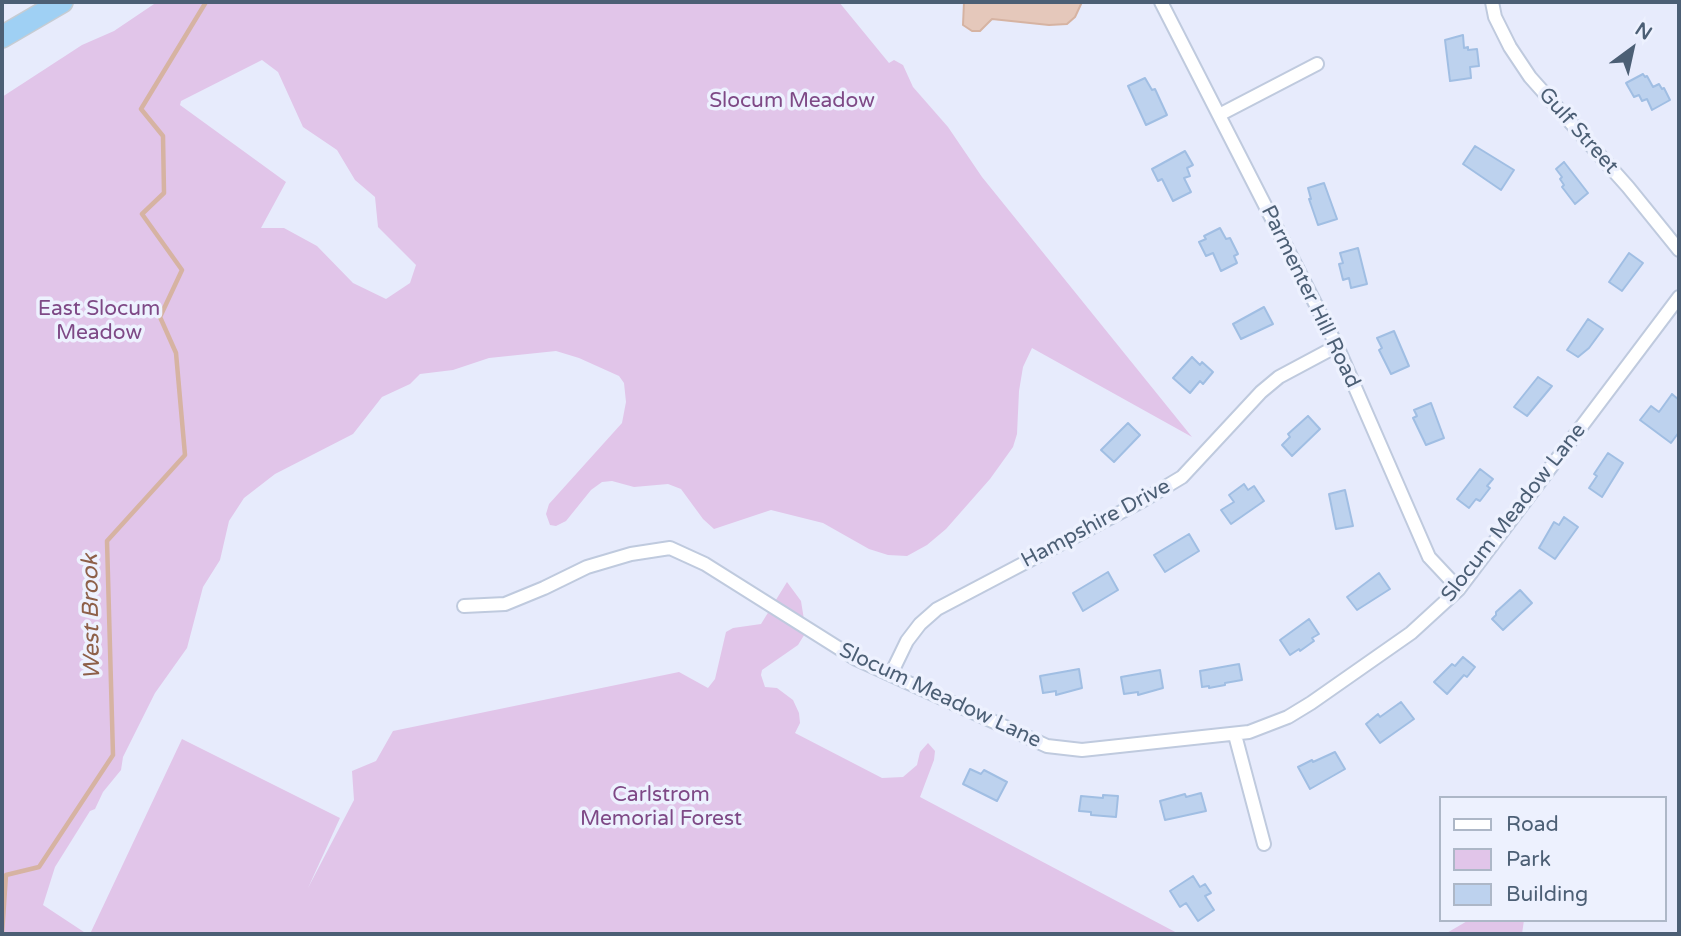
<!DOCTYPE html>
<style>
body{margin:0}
#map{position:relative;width:1681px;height:936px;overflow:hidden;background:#e7ebfc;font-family:"Varela Round",sans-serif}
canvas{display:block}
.frame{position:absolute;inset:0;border:4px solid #4c5f75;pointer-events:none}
.legend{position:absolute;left:1439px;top:796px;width:228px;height:126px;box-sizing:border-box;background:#edf1fe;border:2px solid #adb7c7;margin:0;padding:9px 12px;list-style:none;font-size:21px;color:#4c5f75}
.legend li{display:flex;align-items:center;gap:14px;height:35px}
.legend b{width:35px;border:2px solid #adb7c7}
.north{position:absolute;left:1597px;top:14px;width:70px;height:70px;-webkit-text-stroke:5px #edf1fe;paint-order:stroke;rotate:33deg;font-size:19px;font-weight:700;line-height:28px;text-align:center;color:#4c5f75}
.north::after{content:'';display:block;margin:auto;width:24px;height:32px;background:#4c5f75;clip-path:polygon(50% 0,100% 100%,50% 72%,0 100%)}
</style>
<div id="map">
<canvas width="1681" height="936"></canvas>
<div class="frame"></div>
<ul class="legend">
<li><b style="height:9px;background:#fff"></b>Road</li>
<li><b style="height:19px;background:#e1c5e9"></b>Park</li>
<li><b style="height:19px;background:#bdd2ee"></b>Building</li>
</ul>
<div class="north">N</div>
</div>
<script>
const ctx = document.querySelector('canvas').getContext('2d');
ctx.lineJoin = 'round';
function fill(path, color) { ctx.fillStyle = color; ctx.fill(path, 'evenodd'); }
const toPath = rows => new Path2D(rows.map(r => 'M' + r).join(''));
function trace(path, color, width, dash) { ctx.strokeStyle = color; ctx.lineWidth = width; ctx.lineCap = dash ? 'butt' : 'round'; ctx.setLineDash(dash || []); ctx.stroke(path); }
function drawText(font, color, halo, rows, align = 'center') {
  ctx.font = font + ' "Varela Round",sans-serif'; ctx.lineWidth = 7; ctx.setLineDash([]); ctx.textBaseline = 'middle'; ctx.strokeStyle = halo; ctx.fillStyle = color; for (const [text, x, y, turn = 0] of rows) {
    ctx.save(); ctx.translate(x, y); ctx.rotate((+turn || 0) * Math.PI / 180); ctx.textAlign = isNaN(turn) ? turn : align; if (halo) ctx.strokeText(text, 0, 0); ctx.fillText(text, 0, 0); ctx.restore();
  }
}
fill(toPath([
 [157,2,839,2,889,63,894,60,903,65,913,87,948,127,982,177,1192,437,1032,348,1023,367,1019,391,1017,434,1013,447,990,479,946,529,927,545,907,556,888,555,869,549,823,523,771,510,714,529,703,519,681,489,668,484,634,487,612,481,602,482,591,490,566,521,556,526,550,525,546,514,549,504,622,423,626,402,624,383,619,376,579,358,556,351,489,358,453,370,420,374,410,384,382,397,353,434,275,474,244,498,229,521,220,560,203,587,187,648,155,693,123,757,121,770,103,792,95,809,90,811,55,867,43,905,87,934,2,934,2,97,82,45,114,31],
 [262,60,278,72,303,127,337,150,355,180,375,197,378,227,416,265,410,283,386,299,353,283,317,246,284,228,261,228,286,182,180,105,181,101],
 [787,582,801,601,806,632,798,645,762,670,761,675,765,687,777,688,793,700,799,713,800,723,795,733,882,778,903,777,917,765,920,752,928,743,935,751,934,760,920,797,1179,934,90,934,182,739,340,818,308,888,354,800,352,771,376,761,393,731,679,672,708,688,715,679,726,632,733,628,761,624],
 [1469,920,1524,920,1522,934,1445,934]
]), '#e1c5e9');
const water = toPath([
 [964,2,1082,2,1075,17,1067,24,1049,25,992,19,980,31,972,31,963,25,964,2]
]);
fill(water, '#e5c8bb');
trace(water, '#d6b3a2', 2);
trace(toPath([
 [2,934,6,875,39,867,113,755,107,541,185,455,176,353,160,317,182,270,142,214,164,193,163,136,141,109,206,2]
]), '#d6b3a2', 4.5);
const building = toPath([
 [1463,35,1464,48,1468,47,1468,50,1477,49,1479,66,1470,67,1471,78,1450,81,1445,40,1463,35],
 [1643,74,1645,77,1647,76,1653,87,1659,84,1662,89,1664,88,1670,100,1652,110,1647,99,1642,101,1639,95,1634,97,1626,83,1643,74],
 [1145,78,1152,90,1155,89,1167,115,1146,125,1128,86,1145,78],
 [1475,146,1514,170,1501,190,1463,164,1475,146],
 [1185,151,1193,165,1187,168,1190,176,1184,178,1191,192,1173,201,1162,179,1158,181,1152,169,1185,151],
 [1564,162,1588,193,1575,204,1562,187,1564,185,1560,179,1562,177,1556,169,1564,162],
 [1324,183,1337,219,1318,225,1309,199,1311,199,1308,188,1324,183],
 [1220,228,1226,239,1230,238,1238,254,1234,256,1237,263,1221,271,1213,253,1206,256,1199,242,1206,239,1204,236,1220,228],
 [1358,248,1367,284,1351,288,1349,278,1343,280,1339,264,1343,263,1340,253,1358,248],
 [1629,253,1643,263,1622,291,1609,282,1629,253],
 [1264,307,1273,324,1241,339,1233,324,1264,307],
 [1588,319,1603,329,1589,348,1578,357,1567,350,1588,319],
 [1394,331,1409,366,1391,374,1379,350,1382,348,1377,338,1394,331],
 [1192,357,1200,365,1202,362,1213,372,1203,384,1200,381,1190,393,1173,378,1192,357],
 [1538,377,1552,386,1527,416,1514,407,1538,377],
 [1672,394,1679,400,1679,432,1671,443,1640,420,1651,406,1659,412,1672,394],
 [1431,403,1444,438,1426,445,1413,418,1417,416,1414,410,1431,403],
 [1308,416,1320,429,1292,456,1282,445,1290,437,1288,434,1308,416],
 [1128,423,1140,435,1114,462,1101,450,1128,423],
 [1608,453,1623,463,1602,497,1589,488,1597,476,1594,474,1608,453],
 [1480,469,1493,479,1487,486,1490,488,1480,501,1476,499,1469,508,1457,499,1480,469],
 [1244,484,1248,490,1254,486,1264,501,1231,524,1221,510,1234,502,1229,495,1244,484],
 [1345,490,1353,526,1336,529,1329,494,1345,490],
 [1564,517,1578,527,1555,559,1539,548,1554,522,1559,525,1564,517],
 [1189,534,1199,551,1165,572,1154,555,1189,534],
 [1108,572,1118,590,1083,611,1073,593,1108,572],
 [1379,573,1390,589,1357,610,1347,597,1379,573],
 [1520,590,1532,603,1503,630,1492,619,1496,615,1496,612,1520,590],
 [1309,619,1319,634,1312,638,1314,641,1300,651,1299,649,1290,655,1280,640,1309,619],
 [1463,657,1475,667,1467,677,1464,675,1447,694,1434,682,1452,664,1455,666,1463,657],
 [1239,664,1242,680,1225,683,1225,685,1209,688,1209,686,1202,687,1200,671,1239,664],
 [1079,669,1082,688,1056,695,1056,691,1043,693,1040,676,1079,669],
 [1160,670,1163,688,1138,695,1138,692,1124,694,1121,677,1160,670],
 [1401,702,1414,719,1380,743,1366,724,1378,714,1380,717,1401,702],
 [1335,752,1345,769,1310,789,1298,767,1312,760,1313,762,1335,752],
 [970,769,981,774,984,770,1007,782,997,801,963,784,970,769],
 [1201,793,1206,811,1165,820,1160,801,1185,794,1186,797,1201,793],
 [1103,795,1118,796,1116,817,1091,815,1091,812,1079,811,1081,796,1103,798,1103,795],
 [1193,876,1200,887,1205,884,1211,893,1205,896,1214,910,1198,921,1186,903,1180,907,1170,891,1193,876]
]);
fill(building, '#bdd2ee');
trace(building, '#a0bee3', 2);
const minor = toPath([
 [1161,2,1337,346,1429,557,1459,589],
 [1492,2,1495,17,1510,47,1530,77,1628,187,1679,250],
 [1219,115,1317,64],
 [464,606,505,604,544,588,587,567,631,554,670,548,705,564,856,659,1047,746,1082,750,1249,732,1288,717,1311,703,1411,633,1459,589,1679,297],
 [891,674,907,641,920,624,937,609,1142,501,1182,477,1261,392,1279,377,1337,346],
 [1235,735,1264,844]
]);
const motorway = toPath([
 [2,37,62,2]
]);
trace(minor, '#bfcade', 16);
trace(motorway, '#c6ccd3', 24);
trace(minor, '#fff', 12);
trace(motorway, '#9fd0f4', 21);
drawText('21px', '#7e4986', '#edf1fe', [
 ["Slocum Meadow",792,101],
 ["East Slocum",99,309],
 ["Meadow",99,333],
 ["Carlstrom",661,795],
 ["Memorial Forest",661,819]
]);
drawText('21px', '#4c5f75', '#edf1fe', [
 ["Gulf Street",1578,131,48],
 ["Parmenter Hill Road",1310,297,64],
 ["Slocum Meadow Lane",1514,513,-52],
 ["Hampshire Drive",1096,524,-28],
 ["Slocum Meadow Lane",940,696,25]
]);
drawText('italic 23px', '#8e6049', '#edf1fe', [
 ["West Brook",92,617,-91]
]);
</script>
